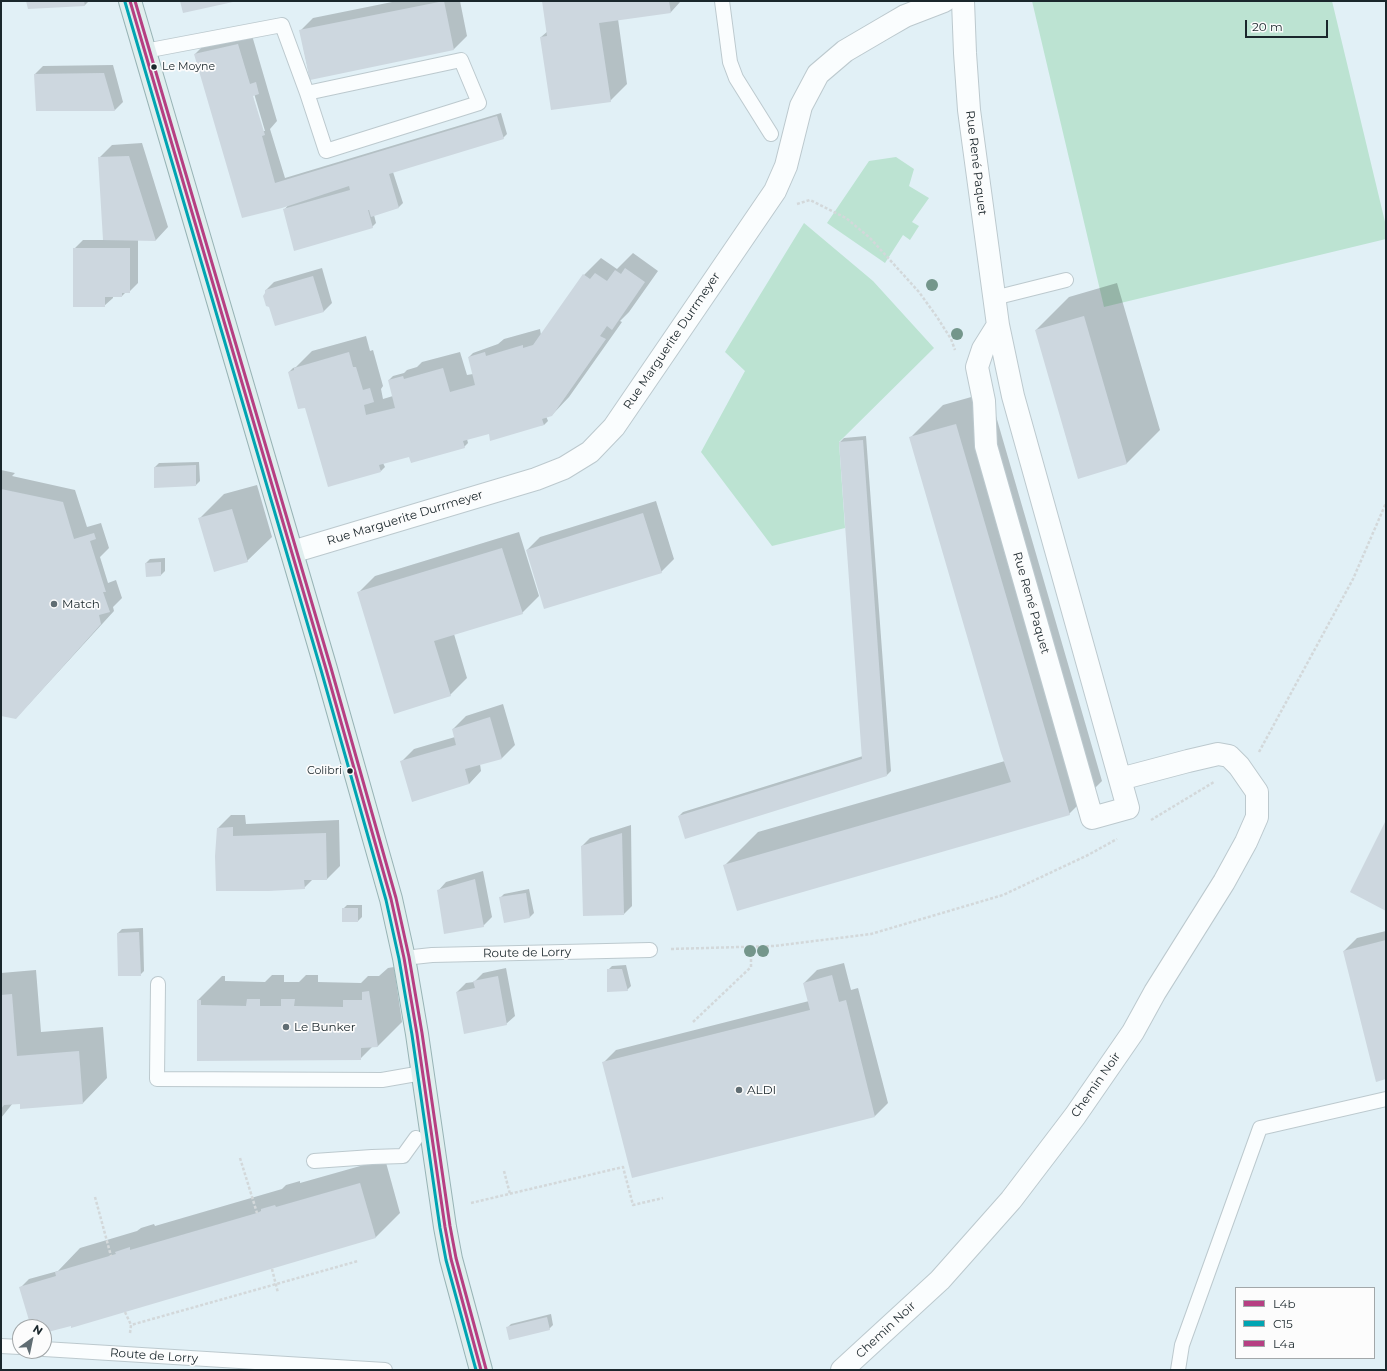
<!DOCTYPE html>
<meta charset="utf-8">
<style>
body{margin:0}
#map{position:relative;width:1387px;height:1371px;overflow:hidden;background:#e1f0f6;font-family:Montserrat,sans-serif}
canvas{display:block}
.frame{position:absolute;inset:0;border:2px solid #1a272c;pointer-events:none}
.legend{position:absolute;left:1235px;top:1287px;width:140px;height:72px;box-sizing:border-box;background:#fcfcfc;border:1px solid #a2a7a9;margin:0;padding:5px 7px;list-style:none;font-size:12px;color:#1a272c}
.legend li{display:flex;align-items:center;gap:8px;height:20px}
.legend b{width:20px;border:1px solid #a2a7a9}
.north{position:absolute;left:12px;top:1319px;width:40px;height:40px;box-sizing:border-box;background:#fcfcfc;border:1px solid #a2a7a9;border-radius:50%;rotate:33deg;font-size:11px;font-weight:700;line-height:16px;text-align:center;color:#1a272c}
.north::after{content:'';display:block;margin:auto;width:14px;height:18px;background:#606d73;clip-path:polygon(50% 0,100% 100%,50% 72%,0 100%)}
.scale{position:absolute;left:1245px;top:20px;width:83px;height:18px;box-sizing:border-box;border:2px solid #1a272c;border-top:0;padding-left:5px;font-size:12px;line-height:14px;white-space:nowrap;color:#1a272c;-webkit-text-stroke:3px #fcfcfc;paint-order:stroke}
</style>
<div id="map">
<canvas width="1387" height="1371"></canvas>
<div class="frame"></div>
<ul class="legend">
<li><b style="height:5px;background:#b63f82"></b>L4b</li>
<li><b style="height:5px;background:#00a4b2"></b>C15</li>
<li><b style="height:5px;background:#b63f82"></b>L4a</li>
</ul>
<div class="north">N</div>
<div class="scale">20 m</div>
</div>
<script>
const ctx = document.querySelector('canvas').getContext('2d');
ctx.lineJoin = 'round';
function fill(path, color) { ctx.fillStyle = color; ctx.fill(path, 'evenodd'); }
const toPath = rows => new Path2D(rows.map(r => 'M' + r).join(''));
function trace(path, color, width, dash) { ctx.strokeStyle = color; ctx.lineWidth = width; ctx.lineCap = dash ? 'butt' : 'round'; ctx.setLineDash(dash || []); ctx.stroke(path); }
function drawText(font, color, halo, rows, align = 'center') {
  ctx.font = font + ' Montserrat,sans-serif'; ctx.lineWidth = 3.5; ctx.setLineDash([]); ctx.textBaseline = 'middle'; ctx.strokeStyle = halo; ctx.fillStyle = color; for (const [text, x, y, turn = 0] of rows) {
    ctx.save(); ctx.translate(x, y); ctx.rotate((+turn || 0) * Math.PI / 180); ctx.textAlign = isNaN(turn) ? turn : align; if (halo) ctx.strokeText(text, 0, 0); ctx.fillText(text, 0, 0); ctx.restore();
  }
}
fill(toPath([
 [1032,1,1332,1,1386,226,1386,239,1104,307],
 [896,157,914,169,909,186,929,198,912,222,919,226,910,240,903,235,885,263,827,223,869,161],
 [804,223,873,281,934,348,839,442,845,528,772,546,701,452,745,371,725,352]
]), '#bce3d2');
fill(toPath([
 [27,1,89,1,85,5,29,8],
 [397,1,460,1,467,36,454,49,310,79,300,31,313,18],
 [543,1,681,1,671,12,618,19,627,84,610,101,541,37,548,31],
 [251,32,277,121,270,129,285,178,501,113,507,134,503,138,393,172,403,203,399,207,374,215,376,223,372,227,284,210,289,204,283,206,195,54,208,41],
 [253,90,265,131,263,131,251,91],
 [113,65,123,102,115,110,35,74,43,66],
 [142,143,168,227,156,240,138,239,138,283,129,292,126,292,122,296,113,296,113,298,104,306,74,249,83,240,104,240,99,158,112,145],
 [633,253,658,271,629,312,620,321,622,322,569,397,552,415,546,416,548,421,544,425,492,432,467,439,468,443,464,447,413,454,383,463,385,467,381,471,305,406,289,372,293,368,296,367,312,351,366,336,370,351,373,350,383,386,381,389,383,399,393,396,389,380,393,376,404,373,407,370,417,367,422,362,460,352,467,375,473,374,469,357,473,353,498,344,504,339,540,329,541,335,584,275,601,258,617,269],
 [322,268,332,303,323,312,266,294,266,290,274,282],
 [1117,283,1160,430,1127,463,1078,477,1036,330,1069,297],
 [989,392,1102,781,1069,814,725,865,758,832,1005,761,910,438,943,405],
 [866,436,891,771,887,775,679,816,683,812,863,756,840,442,844,438],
 [199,462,200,481,196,485,155,467,159,463],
 [1,470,15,473,12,476,75,490,87,527,101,523,109,548,100,557,108,583,116,580,122,598,113,607,114,611,28,705,1,715],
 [257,485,272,537,247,561,199,519,224,494],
 [656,501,674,559,661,572,527,550,540,537],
 [519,532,539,596,522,613,454,634,467,678,450,695,358,593,375,576],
 [165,558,165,571,161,575,147,576,146,563,150,559],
 [503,704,515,745,502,758,480,764,481,771,469,784,401,762,414,749,455,737,453,729,466,716],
 [231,815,245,815,246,824,339,820,340,866,327,879,313,879,304,888,218,828],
 [631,825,632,906,624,914,582,846,590,838],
 [483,871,492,917,483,926,438,891,446,882],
 [529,889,534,913,530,917,505,922,500,898,504,894],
 [347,905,362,905,362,917,358,921,343,909],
 [143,928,144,971,140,975,118,933,122,929],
 [1386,931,1386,1078,1344,951,1357,938],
 [844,963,851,990,858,988,888,1103,875,1116,603,1063,616,1050,809,1001,804,983,817,970],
 [626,965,631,986,627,990,608,970,612,966],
 [394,967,402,1022,378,1046,373,1046,360,1059,198,1060,198,1000,222,976,225,976,225,981,265,982,272,975,284,975,284,982,299,982,306,975,318,975,318,982,361,983,368,976,379,976,388,968],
 [506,968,515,1016,506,1024,457,992,466,983,474,982,483,973],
 [36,970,41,1032,103,1027,107,1078,83,1103,13,1103,1,1118,1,973],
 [385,1159,400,1213,376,1237,72,1326,71,1324,44,1332,44,1327,32,1327,20,1288,29,1279,58,1271,80,1248,137,1231,141,1228,154,1224,155,1226,282,1189,286,1185,300,1181,300,1183],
 [551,1314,553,1325,549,1329,507,1328,511,1324]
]), '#0003');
fill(toPath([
 [26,1,84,1,85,6,28,9],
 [180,1,233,1,233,2,183,13],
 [444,1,454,50,310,80,299,30],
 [542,1,669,1,671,13,599,23,611,102,551,110,540,37,547,36],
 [238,44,250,84,256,82,259,94,253,96,265,135,262,136,275,183,497,116,504,139,389,174,399,208,371,217,369,210,368,210,373,228,294,251,283,209,350,190,349,186,282,208,242,218,194,54],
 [104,73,115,111,36,111,34,74],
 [129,156,156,241,103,240,98,157],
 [73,248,130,248,130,293,122,293,122,297,105,297,105,307,73,307],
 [625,268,645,282,612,330,607,326,600,336,606,339,552,416,542,419,544,425,490,441,489,434,463,441,465,448,411,463,409,457,379,465,381,472,328,487,305,408,298,409,288,372,294,370,294,368,349,352,353,367,356,367,363,390,370,388,374,402,364,405,366,415,395,408,388,380,403,376,404,379,443,368,450,392,475,385,468,357,485,352,486,356,523,345,523,348,533,345,583,274,590,279,595,273,607,281,615,270,621,274],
 [313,276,324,312,275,326,269,307,266,306,263,296,265,293,265,290],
 [1084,316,1127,464,1078,479,1035,330],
 [956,424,1070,815,737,911,723,865,1011,782,1001,753,909,437],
 [863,440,887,776,685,839,678,816,862,759,839,442],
 [196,465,196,486,154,488,154,467],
 [1,489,63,502,74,539,94,533,96,539,90,541,106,592,103,592,110,612,99,615,101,624,16,719,1,716],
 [232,509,248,562,214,572,198,518],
 [643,513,662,573,544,609,526,550],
 [502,548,523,614,434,641,451,696,394,714,357,592],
 [161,562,161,576,146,577,145,563],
 [490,717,502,759,465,769,469,784,412,802,400,761,456,745,452,729],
 [1386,820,1386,911,1350,892],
 [233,827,233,836,326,833,327,880,304,880,305,889,269,891,216,891,215,856,217,828],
 [622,833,624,915,583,916,581,846],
 [475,879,484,927,444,934,437,890],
 [526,893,530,918,504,923,499,897],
 [342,908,358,908,358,922,342,922],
 [139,932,141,976,118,976,117,933],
 [1386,940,1386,1079,1376,1082,1343,951],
 [607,969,622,969,628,991,607,992],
 [832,975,839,1002,846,1000,875,1117,632,1178,602,1062,810,1010,803,983],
 [498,976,507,1025,464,1034,456,992,475,988,473,981],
 [369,991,378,1047,361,1048,361,1060,197,1061,197,1000,201,1000,201,1005,246,1006,247,999,260,999,260,1006,281,1006,281,999,295,999,294,1006,343,1007,343,1000,362,1000,362,992],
 [12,994,17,1056,79,1051,83,1104,20,1109,20,1104,4,1105,1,1109,1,995],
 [360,1183,376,1238,71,1328,71,1326,44,1333,44,1327,31,1327,19,1287,56,1276,55,1272,116,1254,115,1252,130,1247,130,1250,257,1213,261,1211,261,1209,275,1205,276,1207],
 [547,1317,550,1330,509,1340,506,1327]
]), '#cdd7df');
const service = toPath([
 [722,1,730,62,736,78,771,134],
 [145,51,282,25,307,93,326,151,479,103,461,60,307,93],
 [994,298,1066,280],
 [404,958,432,955,650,950],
 [158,984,157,1079,382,1080,422,1073],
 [314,1161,372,1157,403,1156,416,1138],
 [1,1346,20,1347],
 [44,1349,385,1370],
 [1178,1370,1182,1345,1260,1128,1386,1099]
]);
const minor = toPath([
 [963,1,965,53,969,110,998,325,1013,396,1128,808,1092,818,986,446,984,401,977,367,983,349,998,325],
 [292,552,536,479,564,468,590,452,614,427,775,191,786,166,801,106,818,74,845,51,886,27,905,16,944,1],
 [842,1370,940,1280,1011,1200,1075,1116,1133,1032,1155,992,1224,882,1246,842,1257,817,1257,792,1239,766,1229,756,1218,754,1188,761,1120,779]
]);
const primary = toPath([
 [130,1,326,669,391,899,404,958,417,1034,445,1227,451,1259,481,1370]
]);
trace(service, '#bcc9ce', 16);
trace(minor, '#bcc9ce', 24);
trace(primary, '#98b4b6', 24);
trace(toPath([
 [797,204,810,200,846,218,870,238,919,292,937,317,951,339,955,350],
 [1259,752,1353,579,1386,503],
 [1151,820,1214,782],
 [671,949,774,946,871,934,1003,895,1088,855,1117,839],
 [693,1022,751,967,751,946],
 [240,1158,257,1213],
 [504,1171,510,1194],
 [95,1197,111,1256],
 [471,1203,623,1167,633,1205,663,1198],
 [272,1269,278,1293],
 [125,1312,131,1325],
 [130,1333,131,1325,358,1261]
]), '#d3d8da', 2.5, [3, 2]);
trace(service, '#fafdfe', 14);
trace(minor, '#fafdfe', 22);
trace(primary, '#e0eeee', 22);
trace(toPath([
 [130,1,326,669,391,899,404,958,417,1034,445,1227,451,1259,481,1370]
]), '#b63f82', 3);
trace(toPath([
 [125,2,321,670,386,900,399,959,412,1035,440,1228,446,1260,476,1370]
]), '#00a4b2', 3);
trace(toPath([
 [135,1,331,668,396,898,409,957,422,1033,450,1226,456,1258,486,1369]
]), '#b63f82', 3);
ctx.fillStyle = '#74968b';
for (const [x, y] of [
 [932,285],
 [957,334],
 [750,951],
 [763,951]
]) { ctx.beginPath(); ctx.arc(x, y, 6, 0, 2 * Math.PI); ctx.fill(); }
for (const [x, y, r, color] of [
 [154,67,3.5,"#1a272c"],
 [54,604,4,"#606d73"],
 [350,771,3.5,"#1a272c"],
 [286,1027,4,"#606d73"],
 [739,1090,4,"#606d73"]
]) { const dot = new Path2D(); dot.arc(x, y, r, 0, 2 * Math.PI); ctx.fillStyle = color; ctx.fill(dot); trace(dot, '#fcfcfc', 1.5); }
drawText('11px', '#1a272c', '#fcfcfc', [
 ["Le Moyne",162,67],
 ["Colibri",342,771,"right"]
], 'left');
drawText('12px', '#1a272c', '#fcfcfc', [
 ["Rue René Paquet",976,163,83],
 ["Rue Marguerite Durrmeyer",672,341,-56],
 ["Rue Marguerite Durrmeyer",405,518,-17],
 ["Rue René Paquet",1031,603,74],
 ["Route de Lorry",527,953,-1],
 ["Chemin Noir",1096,1085,-55],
 ["Chemin Noir",886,1330,-43],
 ["Route de Lorry",154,1356,4]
]);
drawText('12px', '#1a272c', '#fcfcfc', [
 ["Match",62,604],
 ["Le Bunker",294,1027],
 ["ALDI",747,1090]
], 'left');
</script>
